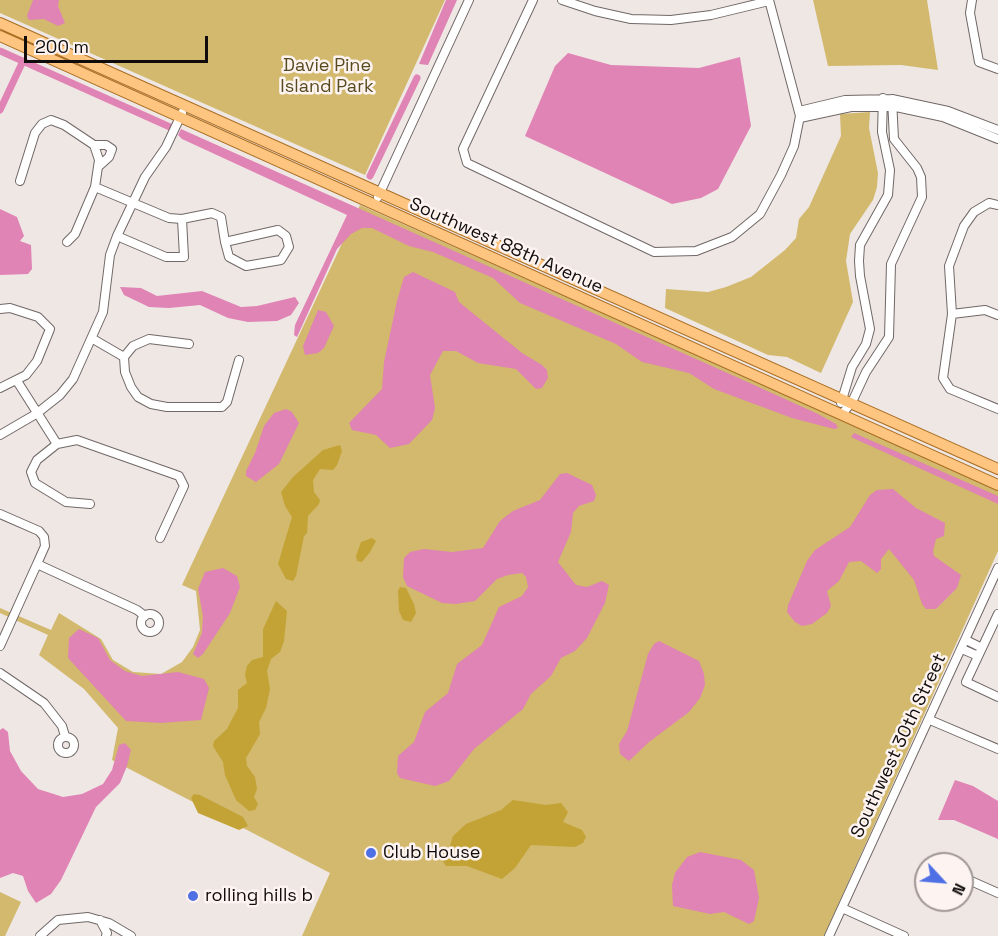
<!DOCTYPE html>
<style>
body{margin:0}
#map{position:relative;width:998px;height:936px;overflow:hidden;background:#efe7e4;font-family:"Space Grotesk",sans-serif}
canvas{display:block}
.north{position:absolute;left:914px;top:852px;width:60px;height:60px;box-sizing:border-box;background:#fdf4f1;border:2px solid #9e9795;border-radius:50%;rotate:116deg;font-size:16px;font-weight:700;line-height:24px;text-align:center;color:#0f0c0b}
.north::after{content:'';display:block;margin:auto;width:21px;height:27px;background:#4f70e4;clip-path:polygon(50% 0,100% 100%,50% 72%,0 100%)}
.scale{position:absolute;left:24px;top:36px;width:184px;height:27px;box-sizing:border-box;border:3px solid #0f0c0b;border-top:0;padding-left:8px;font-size:18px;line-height:21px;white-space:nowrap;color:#0f0c0b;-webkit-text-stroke:4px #fdf4f1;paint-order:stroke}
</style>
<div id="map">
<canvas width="998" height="936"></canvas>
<div class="north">N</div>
<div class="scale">200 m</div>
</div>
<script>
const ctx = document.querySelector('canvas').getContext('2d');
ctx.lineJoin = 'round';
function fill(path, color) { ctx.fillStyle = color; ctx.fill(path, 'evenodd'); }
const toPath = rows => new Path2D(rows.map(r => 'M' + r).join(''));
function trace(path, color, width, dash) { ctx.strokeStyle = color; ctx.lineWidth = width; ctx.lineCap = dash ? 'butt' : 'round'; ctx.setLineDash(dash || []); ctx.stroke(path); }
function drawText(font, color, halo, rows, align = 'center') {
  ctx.font = font + ' "Space Grotesk",sans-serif'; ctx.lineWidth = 5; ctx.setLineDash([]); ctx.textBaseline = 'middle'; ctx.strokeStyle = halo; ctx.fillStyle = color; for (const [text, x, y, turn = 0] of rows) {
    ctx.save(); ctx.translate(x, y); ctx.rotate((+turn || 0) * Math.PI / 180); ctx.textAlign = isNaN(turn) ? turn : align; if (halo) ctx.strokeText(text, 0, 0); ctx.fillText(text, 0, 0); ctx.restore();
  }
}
fill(toPath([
 [0,0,445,0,365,175,0,13],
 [813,0,927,0,938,70,901,65,828,66],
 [870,112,869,128,878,173,877,187,873,200,850,234,846,261,853,302,821,373,787,357,768,355,665,308,666,289,708,292,726,287,751,277,785,250,796,238,799,219,809,207,841,136,840,114],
 [360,205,998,489,998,551,824,936,302,936,330,873,112,760,118,728,84,689,39,655,48,635,0,613,0,608,51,630,59,613,101,639,113,660,133,672,161,674,182,662,193,647,200,630,196,591,182,585],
 [0,892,21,902,5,936,0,936]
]), '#d2b96d');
fill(toPath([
 [340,445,342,451,337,465,333,470,320,469,313,480,314,492,320,500,319,504,308,516,307,533,304,536,296,576,293,581,286,579,278,564,292,517,285,506,281,492,293,477,323,450],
 [372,538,376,541,370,552,362,562,357,561,356,556,361,542],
 [400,587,406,588,414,604,416,613,411,622,403,620,399,611,398,591],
 [276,601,287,611,284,641,280,652,271,659,267,671,270,689,266,708,259,722,260,734,246,758,247,766,255,777,257,789,254,797,258,804,255,810,249,811,236,800,225,775,223,762,213,746,214,741,227,729,238,708,238,690,247,683,245,675,247,666,252,660,263,657,263,629],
 [194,794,200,795,243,817,248,826,239,830,198,813,191,798],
 [513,800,546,805,561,803,568,812,563,822,582,830,586,837,583,843,575,847,531,845,515,868,502,879,467,866,446,866,442,860,443,853,449,849,453,836,466,824,501,810]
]), '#c3a335');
fill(toPath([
 [33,0,59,0,58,6,65,23,58,26,44,19,29,20,27,16],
 [446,0,457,0,428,65,419,64],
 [568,53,611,65,699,68,740,57,751,126,718,189,701,198,672,204,525,136,555,66],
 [181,129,752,384,818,414,836,424,838,428,834,429,792,418,714,389,689,373,642,362,616,344,520,303,493,278,433,252,409,246,372,228,362,228,351,234,337,249,297,337,294,335,295,325,347,215,182,139,178,135],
 [0,209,17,217,24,236,20,241,31,245,32,269,28,274,0,275],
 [413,272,455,292,459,302,522,353,542,365,547,370,548,378,542,388,536,389,516,369,478,363,456,351,443,351,430,375,435,408,432,420,409,444,390,448,376,435,352,430,349,423,382,389,384,362,397,301,404,277],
 [120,287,141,288,157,296,202,291,241,307,257,306,295,297,299,303,291,315,277,321,248,322,228,318,200,305,169,308,149,307,124,295],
 [318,310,326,312,334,326,324,348,318,353,305,355,303,346],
 [286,409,292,412,299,423,279,464,256,482,246,476,246,471,255,453,264,426,274,413],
 [854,433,998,496,998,504,851,437],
 [567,473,592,485,596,495,594,501,579,506,573,513,571,532,558,562,576,585,587,587,602,581,609,585,605,603,587,638,575,651,561,658,551,676,531,694,523,709,474,749,449,781,435,786,400,778,397,773,398,756,414,742,425,712,448,693,457,664,482,645,499,607,522,596,528,587,526,577,522,573,508,575,497,579,475,601,456,604,442,603,407,586,403,577,404,558,410,552,424,549,452,552,483,548,500,521,513,511,540,500,560,474],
 [893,489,916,508,945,523,944,536,936,539,933,551,934,556,961,575,957,588,936,609,926,609,922,604,914,580,889,549,881,559,881,569,877,573,861,561,849,562,839,581,827,591,831,606,827,613,812,624,802,626,795,622,787,612,788,605,807,561,815,550,850,527,870,495,877,490],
 [223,568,237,576,240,587,230,613,203,654,198,658,193,654,202,633,203,616,198,589,205,572],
 [79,629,98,638,110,660,125,671,142,676,178,672,204,679,209,688,201,720,161,723,126,721,68,658,69,638],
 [659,641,699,661,704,674,705,685,700,698,689,712,649,742,629,761,620,754,619,744,627,731,648,654,654,644],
 [3,728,8,732,10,751,21,771,38,789,63,797,82,794,103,784,112,770,119,745,125,743,131,750,127,766,120,783,96,807,61,880,51,894,36,903,28,891,23,876,13,873,0,878,0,730],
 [955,780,973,786,998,801,998,839,954,820,938,820],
 [700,852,741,860,754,870,759,898,754,921,749,924,724,912,710,914,673,906,672,885,675,873,687,857]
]), '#e083b5');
trace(toPath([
 [0,51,170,127],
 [0,110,23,61],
 [370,176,417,78]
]), '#e083b5', 7);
const minor = toPath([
 [533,0,463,149,467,163,654,252,696,251,732,237,760,214,781,175,794,146,800,116,769,0],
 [562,0,595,11,631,19,671,20,711,15,769,1],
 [972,0,970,13,979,62,998,69],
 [799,111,845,100,892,99,948,111,998,130],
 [800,118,851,107,896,107,943,117,998,139],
 [94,145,106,145,112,149,109,157,99,166],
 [20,181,35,133,42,124,51,120,64,125,94,145,99,160,95,187,75,234,67,242],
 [95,187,169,218,182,219,212,213,221,217,225,242],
 [378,197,469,0],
 [998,205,989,203,974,212,964,226,949,266,952,314,943,378,950,389,998,409],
 [278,230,286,236,289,247,281,260,246,266,229,257,225,242,278,230],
 [117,236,166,257,184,257,182,219],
 [0,309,10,308,38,317,50,329,37,361,26,375,0,388],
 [952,314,985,310,998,315],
 [93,339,124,357],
 [124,357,125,372,131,387,138,397,151,404,167,407,222,407,227,402,239,360],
 [124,357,133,346,149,339,189,344],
 [17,381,57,444],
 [841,403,852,367,866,344,870,329,860,276,859,261,860,245,888,195,890,170,882,132,883,98],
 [842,414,852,402,866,372,889,337,891,264,922,197,921,177,917,168,894,139,892,99],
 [0,435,36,414,60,395,73,379,103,312,110,255,117,236,145,177,166,147,182,113],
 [90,504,66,502,35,483,31,472,37,460,57,444,77,440,179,476,184,486,160,538],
 [0,514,39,531,44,537,45,546,37,564,137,610,145,616],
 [998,614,966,682,998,697],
 '141 623a9 9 0 1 1 18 0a9 9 0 1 1-18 0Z',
 [966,640,982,648],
 [0,646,37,564],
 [962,649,978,656],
 [0,673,44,703,62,726,65,736],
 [930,720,998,749],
 '58 745a8 8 0 1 1 16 0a8 8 0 1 1-16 0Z',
 [962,877,998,893],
 [842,908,904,936],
 [100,920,107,933,106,936],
 [40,936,58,920,88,917,109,923,131,936],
 [829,936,998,568]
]);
const major = toPath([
 [0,23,998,469],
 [0,36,998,485]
]);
trace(minor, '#706866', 10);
trace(major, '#a96c20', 12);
trace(minor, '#fff', 8);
trace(major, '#fdc580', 10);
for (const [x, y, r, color] of [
 [371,853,6,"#4f70e4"],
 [193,896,6,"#4f70e4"]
]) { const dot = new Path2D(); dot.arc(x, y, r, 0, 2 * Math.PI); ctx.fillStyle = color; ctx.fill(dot); trace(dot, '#fdf4f1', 2); }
drawText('18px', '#584a1f', '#fdf4f1', [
 ["Davie Pine",327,66],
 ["Island Park",327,87]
]);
drawText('18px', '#0f0c0b', '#fdf4f1', [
 ["Southwest 88th Avenue",506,246,24],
 ["Southwest 30th Street",899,746,-65]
]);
drawText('18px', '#0f0c0b', '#fdf4f1', [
 ["Club House",383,853],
 ["rolling hills b",205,896]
], 'left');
</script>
